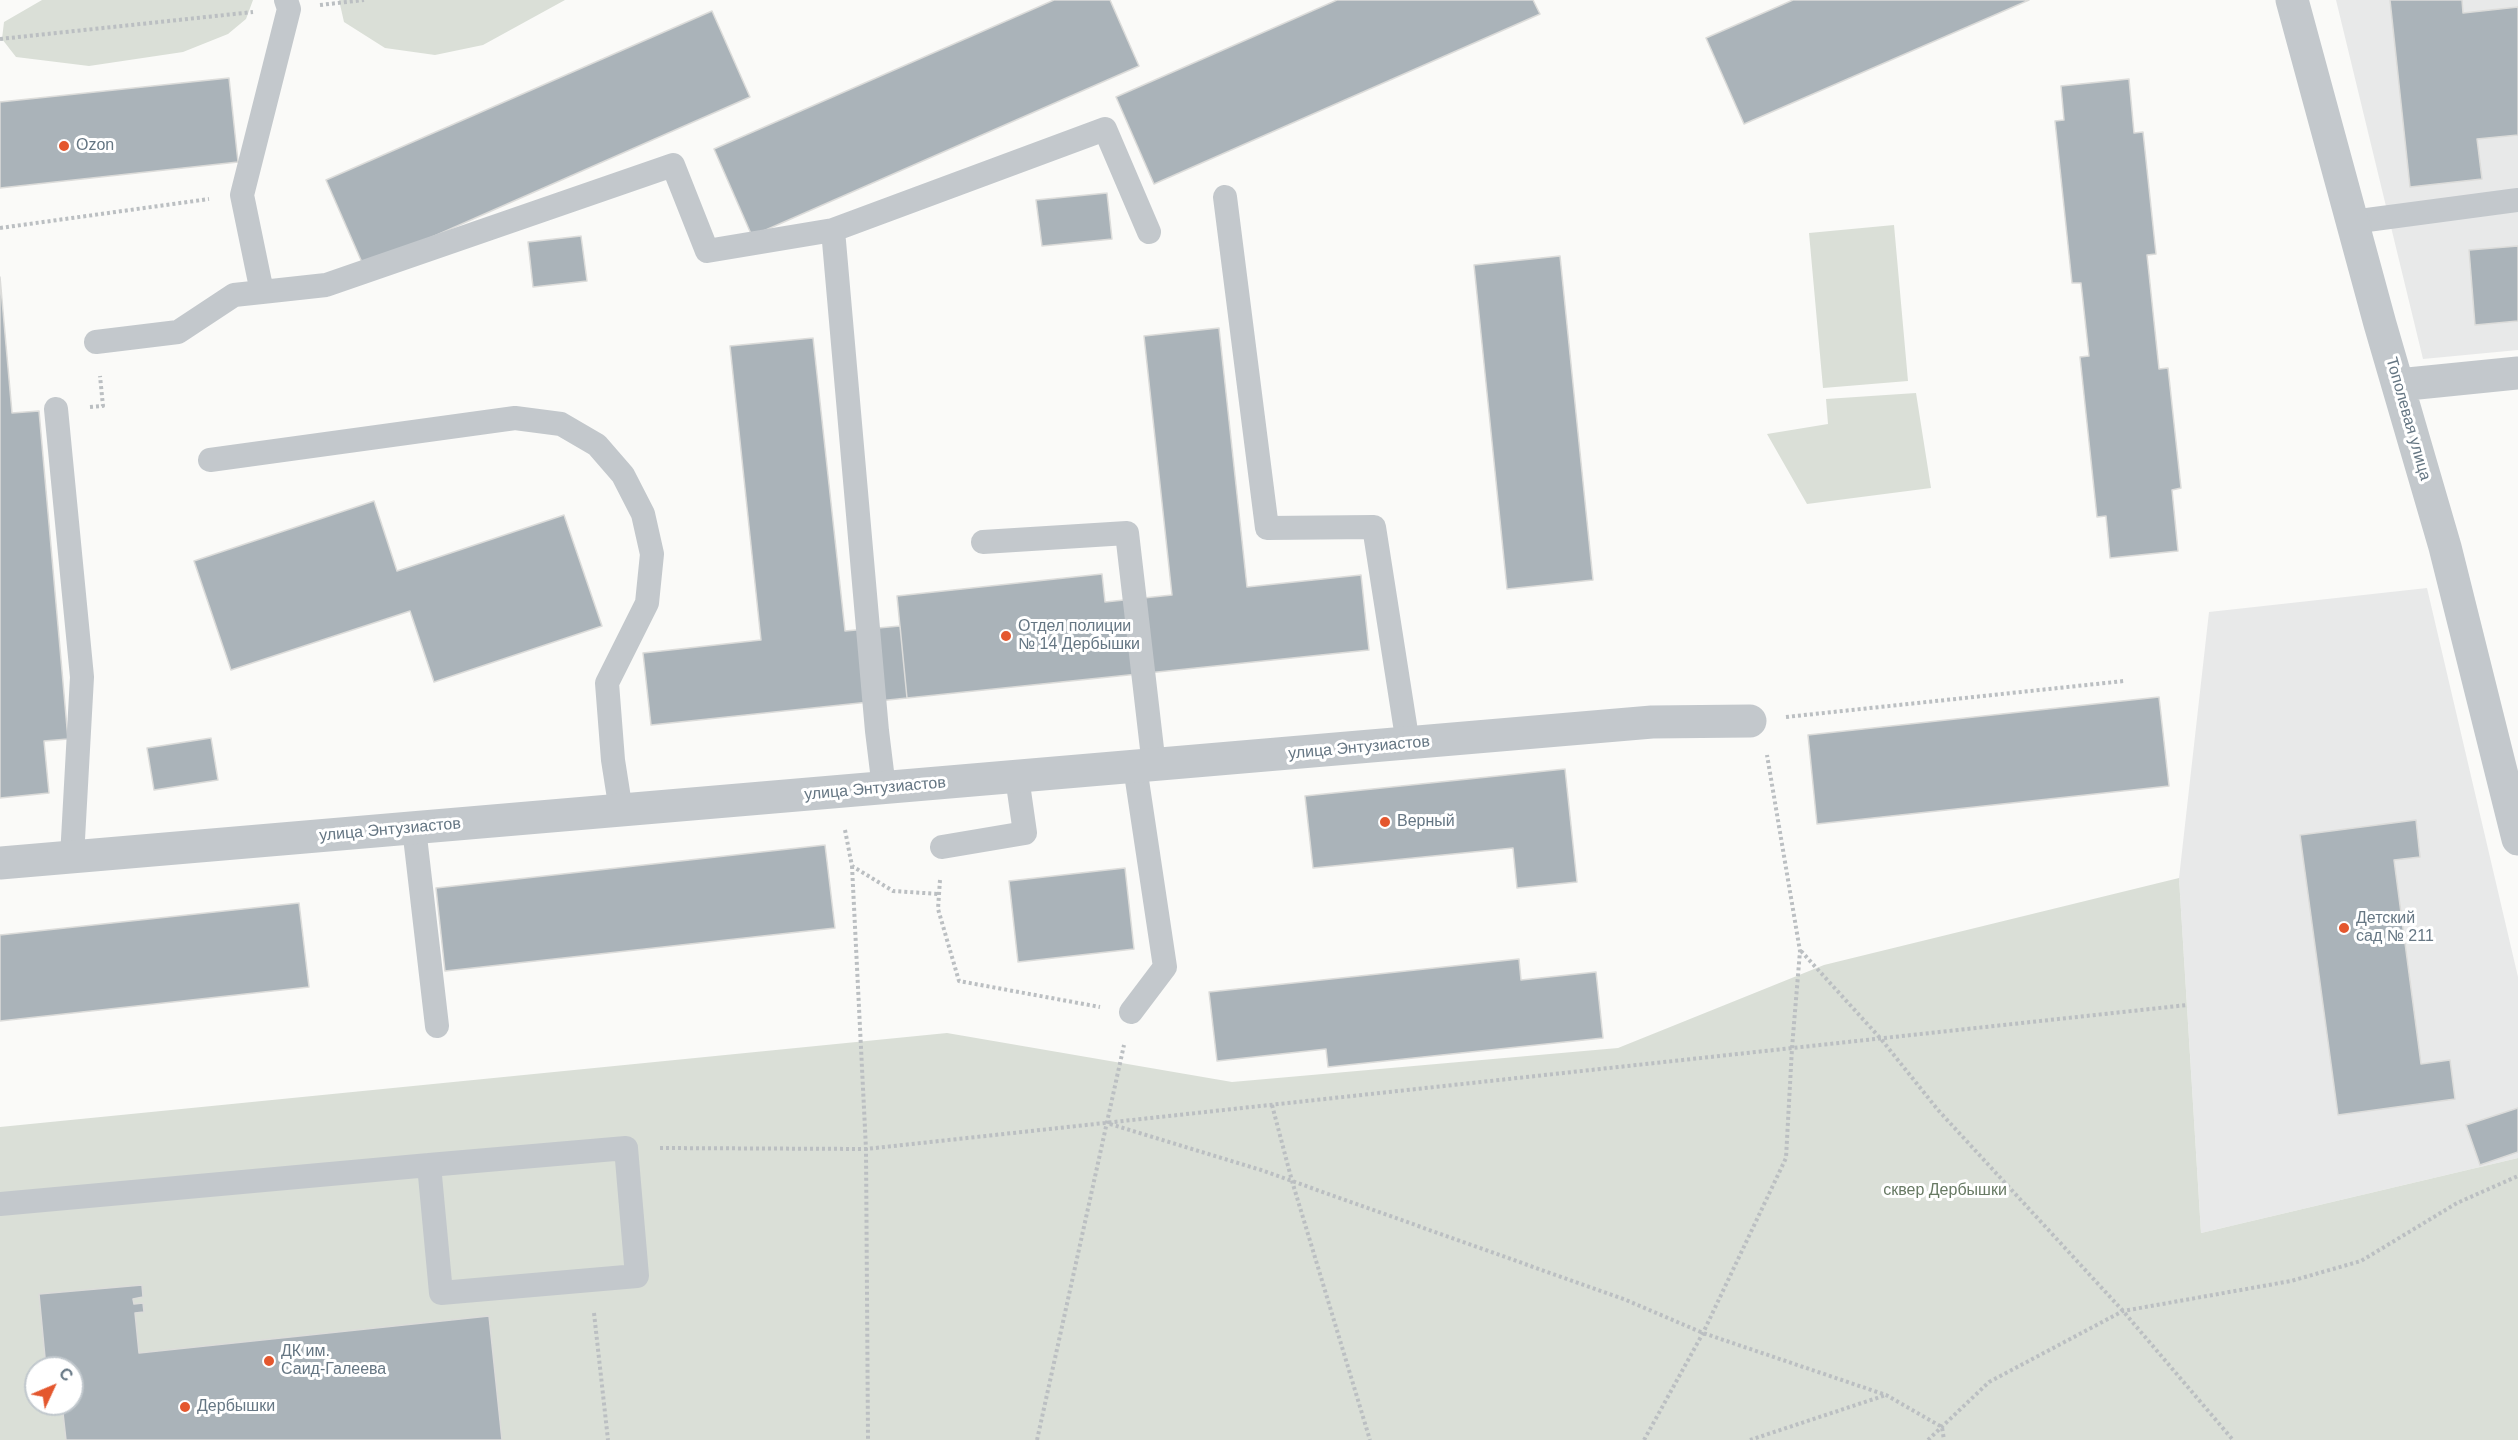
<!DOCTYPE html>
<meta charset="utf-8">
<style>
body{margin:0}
#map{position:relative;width:2518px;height:1440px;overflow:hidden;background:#fafaf8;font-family:Helvetica,sans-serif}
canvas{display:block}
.north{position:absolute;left:24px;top:1356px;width:60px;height:60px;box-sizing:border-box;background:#fff;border:2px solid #c1c8cd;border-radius:50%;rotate:46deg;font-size:16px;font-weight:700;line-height:24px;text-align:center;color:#657683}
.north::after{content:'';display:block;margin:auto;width:21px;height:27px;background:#e4572e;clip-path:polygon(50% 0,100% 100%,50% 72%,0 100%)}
</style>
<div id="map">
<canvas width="2518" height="1440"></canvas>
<div class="north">С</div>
</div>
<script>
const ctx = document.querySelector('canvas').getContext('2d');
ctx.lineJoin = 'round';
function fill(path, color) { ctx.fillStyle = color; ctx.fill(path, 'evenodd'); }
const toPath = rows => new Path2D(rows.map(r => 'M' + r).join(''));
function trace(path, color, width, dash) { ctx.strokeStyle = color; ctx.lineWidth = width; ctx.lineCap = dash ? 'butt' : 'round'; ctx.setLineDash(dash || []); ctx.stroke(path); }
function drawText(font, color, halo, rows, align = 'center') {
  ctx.font = font + ' Helvetica,sans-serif'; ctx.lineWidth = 6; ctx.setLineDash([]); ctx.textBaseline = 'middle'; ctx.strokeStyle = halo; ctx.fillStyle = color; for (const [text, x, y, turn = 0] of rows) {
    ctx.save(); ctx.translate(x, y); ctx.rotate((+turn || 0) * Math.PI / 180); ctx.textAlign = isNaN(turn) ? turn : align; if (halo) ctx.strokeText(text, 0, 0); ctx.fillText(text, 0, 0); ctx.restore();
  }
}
fill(toPath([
 [2336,0,2518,0,2518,350,2423,359],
 [2427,588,2518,977,2518,1158,2201,1233,2179,878,2209,612]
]), '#e8e9e9');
fill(toPath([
 [42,0,253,0,246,19,228,34,183,52,89,66,16,57,2,39,4,22],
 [339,0,565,0,483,45,435,55,385,48,344,22],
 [1894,225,1908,381,1823,388,1809,233],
 [1916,393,1931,488,1807,504,1767,434,1828,424,1826,399],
 [2179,878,2201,1233,2518,1158,2518,1440,0,1440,0,1127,947,1033,1232,1082,1618,1048,1824,965],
 [36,1368,72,1368,72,1404,36,1404]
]), '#dadfd7');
const building = toPath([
 [1054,0,1110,0,1139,66,752,236,714,149,1054,0],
 [1337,0,1533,0,1540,14,1154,184,1116,97,1337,0],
 [1793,0,2029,0,1744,124,1706,38,1793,0],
 [2390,0,2462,0,2463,13,2518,7,2518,135,2477,139,2482,179,2410,187,2390,0],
 [712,11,750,97,364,267,326,180,712,11],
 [229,78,238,162,0,188,0,102,229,78],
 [2129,79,2134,133,2143,132,2156,254,2147,255,2159,369,2168,368,2181,488,2172,490,2178,551,2110,558,2106,516,2097,517,2080,357,2089,356,2081,283,2072,283,2055,121,2064,120,2061,86,2129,79],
 [1107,193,1112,239,1042,246,1036,200,1107,193],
 [581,236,587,281,533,287,528,242,581,236],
 [2518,246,2518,321,2475,325,2469,250,2518,246],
 [1560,256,1593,580,1507,589,1474,265,1560,256],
 [0,277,12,413,39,411,68,739,44,741,49,793,0,798,0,277],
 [1219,328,1247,587,1361,575,1369,650,907,698,897,596,1102,574,1105,602,1172,595,1144,336,1219,328],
 [813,338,845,631,900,626,907,698,651,725,643,653,761,640,730,346,813,338],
 [374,501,397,571,564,515,602,626,434,682,410,611,231,670,194,561,374,501],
 [2159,697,2169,786,1817,824,1808,735,2159,697],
 [211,738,218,780,154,790,147,748,211,738],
 [1565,769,1577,882,1517,888,1513,848,1313,868,1305,796,1565,769],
 [2416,820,2420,857,2394,860,2421,1064,2450,1060,2455,1099,2338,1115,2300,835,2416,820],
 [825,845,835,928,445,971,436,888,825,845],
 [1125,868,1134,949,1018,962,1009,881,1125,868],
 [299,903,309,987,0,1021,0,935,299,903],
 [1519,959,1521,980,1596,972,1603,1038,1328,1067,1326,1049,1217,1061,1209,992,1519,959],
 [2518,1108,2518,1152,2480,1165,2466,1125,2518,1108],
 [142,1285,143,1297,133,1299,134,1304,143,1303,144,1312,135,1313,139,1353,489,1316,502,1440,66,1440,62,1404,72,1404,72,1368,46,1368,39,1294,142,1285]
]);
fill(building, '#aab3b9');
trace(building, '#dcdcda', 1.5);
trace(toPath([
 [320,5,364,0],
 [0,39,253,12],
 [0,228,209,199],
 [90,407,103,406,100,376],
 [1786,717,2124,681],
 [845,830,852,866,893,891,939,894],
 [852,866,866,1149,868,1440],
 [940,880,938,909,959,981,1100,1007],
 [1801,951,1881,1039,1938,1110,2123,1311,2233,1440],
 [1272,1105,1292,1181,1370,1440],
 [1110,1124,1261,1170,1626,1300,1703,1333,1886,1395,1942,1427,1944,1440],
 [660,1148,866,1149,2187,1005],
 [594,1313,608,1440],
 [1037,1440,1124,1045],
 [1644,1440,1703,1333,1786,1158,1792,1048,1800,951,1767,755],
 [1750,1440,1886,1395],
 [1928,1440,1989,1382,2123,1311,2291,1281,2361,1261,2457,1203,2518,1176]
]), '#bbbfc2', 4, [3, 3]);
trace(toPath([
 [1225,197,1267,528,1374,527,1408,744],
 [2352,222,2518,200],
 [262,292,326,285,673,165,707,251,833,230],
 [96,342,178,332,234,295,262,292,242,195,289,9,286,0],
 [56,409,82,677,72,857],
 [210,460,515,418,561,424,597,445,623,475,643,514,652,554,647,603,607,683,613,760,621,811],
 [983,542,1127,533,1154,766],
 [884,788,877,731,833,230,1105,129,1149,232],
 [414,828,437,1026],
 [942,847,1025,833,1017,777],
 [1131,1012,1165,967,1135,767],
 [0,1204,429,1165,626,1148,637,1276,441,1293,429,1165]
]), '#c3c8cc', 24);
trace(toPath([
 [2292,0,2380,324,2445,547,2518,839],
 [2398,385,2518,373],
 [0,863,1652,722,1750,721]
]), '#c3c8cc', 33);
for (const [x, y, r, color] of [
 [64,146,6,"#e4572e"],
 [1006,636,6,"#e4572e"],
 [1385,822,6,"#e4572e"],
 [2344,928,6,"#e4572e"],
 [269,1361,6,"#e4572e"],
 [185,1407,6,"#e4572e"]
]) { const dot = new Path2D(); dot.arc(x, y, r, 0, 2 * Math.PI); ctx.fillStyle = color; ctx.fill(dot); trace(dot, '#fff', 2); }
drawText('16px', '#657683', '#fff', [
 ["Ozon",76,146],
 ["Отдел полиции",1018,627],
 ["№ 14 Дербышки",1018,645],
 ["Верный",1397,822],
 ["Детский",2356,919],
 ["сад № 211",2356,937],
 ["ДК им.",281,1352],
 ["Саид-Галеева",281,1370],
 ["Дербышки",197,1407]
], 'left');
drawText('16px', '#657683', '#fff', [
 ["Тополевая улица",2408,419,74],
 ["улица Энтузиастов",1359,748,-5],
 ["улица Энтузиастов",875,789,-5],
 ["улица Энтузиастов",390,830,-5]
]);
drawText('16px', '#687a64', '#fff', [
 ["сквер Дербышки",1945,1191]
]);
</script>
